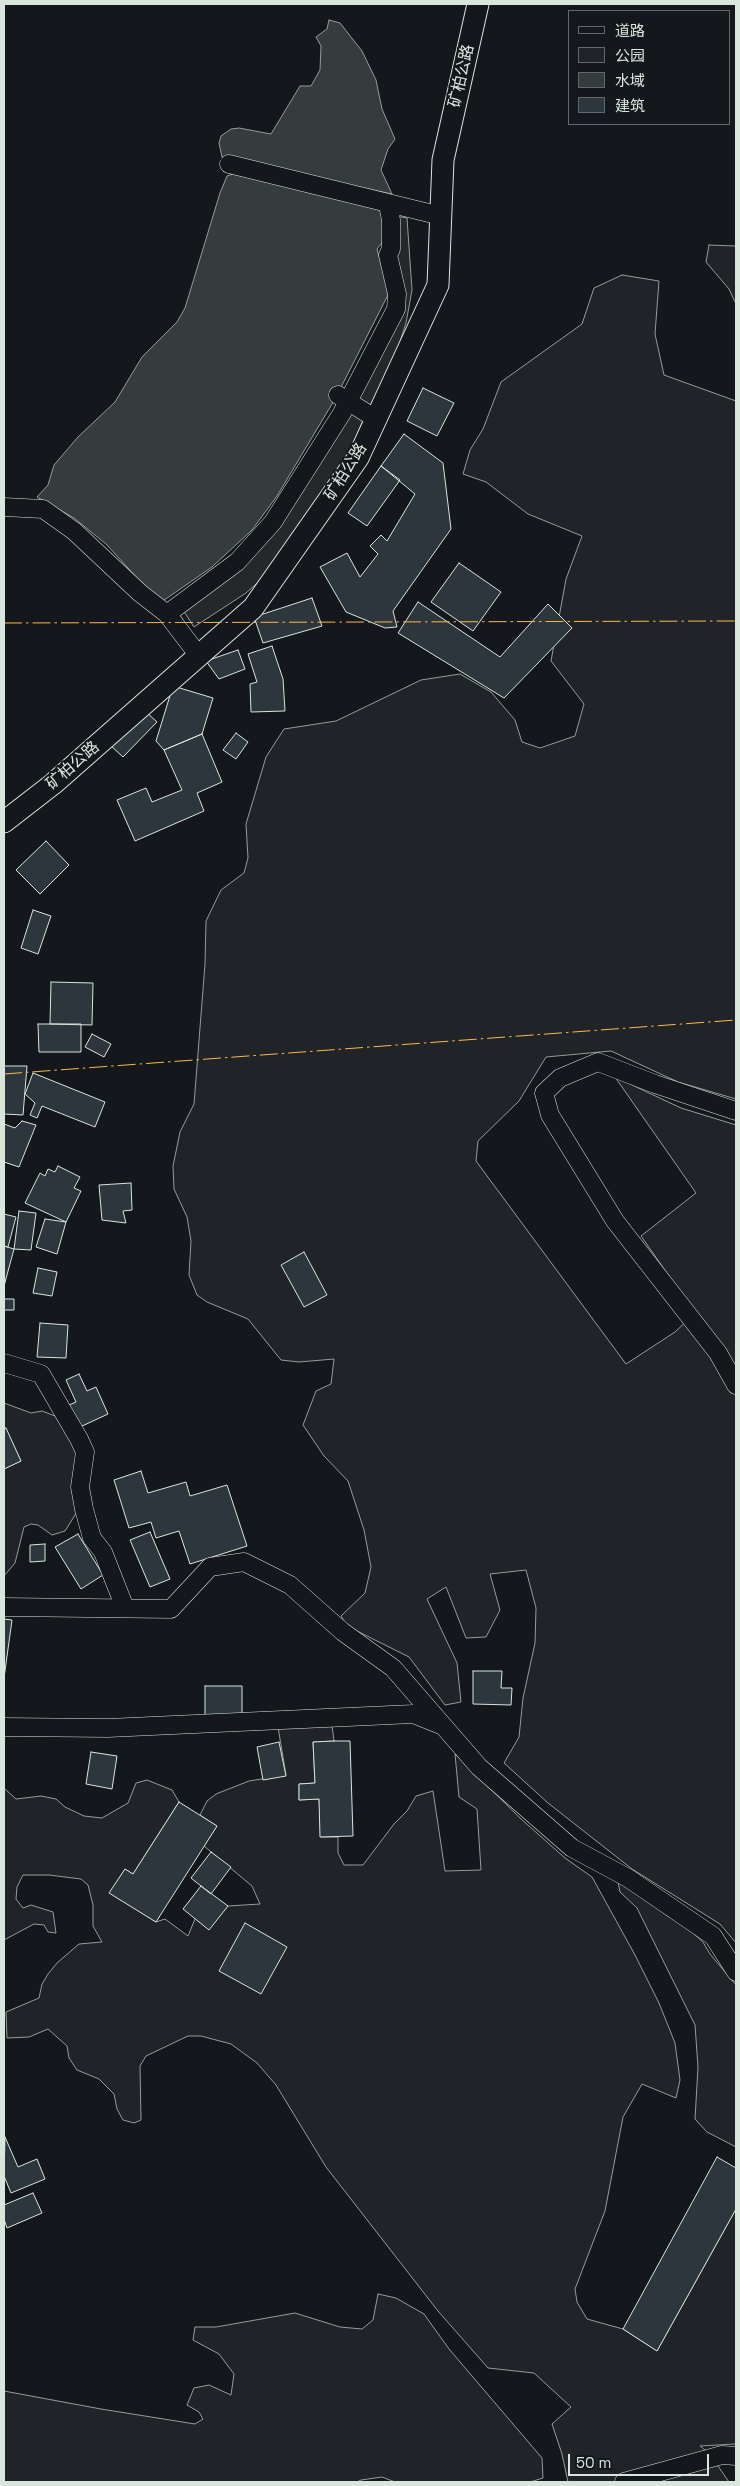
<!DOCTYPE html>
<meta charset="utf-8">
<style>
body{margin:0}
#map{position:relative;width:740px;height:2486px;overflow:hidden;background:#14181c;font-family:"Space Grotesk","Noto Sans SC",sans-serif}
canvas{display:block}
.frame{position:absolute;inset:0;border:5px solid #d8e6dc;pointer-events:none}
.legend{position:absolute;left:568px;top:10px;width:162px;height:115px;box-sizing:border-box;background:#14181c;border:1px solid #626a69;margin:0;padding:6px 9px;list-style:none;font-size:15px;color:#d8e6dc}
.legend li{display:flex;align-items:center;gap:10px;height:25px}
.legend b{width:25px;border:1px solid #626a69}
.scale{position:absolute;left:568px;top:2454px;width:141px;height:22px;box-sizing:border-box;border:2px solid #d8e6dc;border-top:0;padding-left:6px;font-size:15px;line-height:18px;white-space:nowrap;color:#d8e6dc;-webkit-text-stroke:4px #14181c;paint-order:stroke}
</style>
<div id="map">
<canvas width="740" height="2486"></canvas>
<div class="frame"></div>
<ul class="legend">
<li><b style="height:6px;background:#14181c"></b>道路</li>
<li><b style="height:14px;background:#202428"></b>公园</li>
<li><b style="height:14px;background:#363b3e"></b>水域</li>
<li><b style="height:14px;background:#2c363c"></b>建筑</li>
</ul>
<div class="scale">50 m</div>
</div>
<script>
const ctx = document.querySelector('canvas').getContext('2d');
ctx.lineJoin = 'round';
function fill(path, color) { ctx.fillStyle = color; ctx.fill(path, 'evenodd'); }
const toPath = rows => new Path2D(rows.map(r => 'M' + r).join(''));
function trace(path, color, width, dash) { ctx.strokeStyle = color; ctx.lineWidth = width; ctx.lineCap = dash ? 'butt' : 'round'; ctx.setLineDash(dash || []); ctx.stroke(path); }
function drawText(font, color, halo, rows, align = 'center') {
  ctx.font = font + ' "Space Grotesk","Noto Sans SC",sans-serif'; ctx.lineWidth = 4; ctx.setLineDash([]); ctx.textBaseline = 'middle'; ctx.strokeStyle = halo; ctx.fillStyle = color; for (const [text, x, y, turn = 0] of rows) {
    ctx.save(); ctx.translate(x, y); ctx.rotate((+turn || 0) * Math.PI / 180); ctx.textAlign = isNaN(turn) ? turn : align; if (halo) ctx.strokeText(text, 0, 0); ctx.fillText(text, 0, 0); ctx.restore();
  }
}
const green = toPath([
 [709,245,736,246,736,304,729,289,706,262,709,245],
 [622,275,659,281,655,334,664,375,736,401,736,1099,678,1082,611,1051,546,1057,519,1101,478,1141,476,1161,626,1364,675,1332,695,1313,641,1236,696,1193,615,1077,681,1108,736,1125,736,1943,720,1924,632,1869,548,1803,504,1763,519,1737,523,1698,535,1643,536,1608,526,1570,490,1574,500,1610,486,1637,466,1638,446,1587,427,1599,457,1663,461,1702,445,1705,409,1657,347,1626,341,1616,365,1593,371,1567,364,1530,348,1481,324,1456,303,1425,316,1391,331,1384,334,1359,299,1362,281,1360,248,1319,207,1302,197,1295,189,1275,191,1241,187,1217,174,1189,173,1166,180,1132,194,1104,205,964,206,921,221,890,244,873,248,858,246,824,266,757,284,729,336,721,421,680,460,674,491,692,515,720,522,742,540,748,575,736,584,704,551,661,566,579,582,536,528,514,486,482,463,474,470,450,483,429,501,382,582,324,594,288,622,275],
 [4,1403,31,1413,42,1411,55,1416,73,1428,84,1509,75,1515,65,1531,52,1535,38,1525,31,1524,24,1527,15,1563,4,1576,4,1469,21,1461,6,1429,4,1429,4,1403],
 [332,1725,334,1741,313,1742,315,1783,299,1784,299,1800,319,1799,321,1837,338,1837,338,1853,344,1865,363,1865,394,1824,407,1811,416,1796,433,1791,445,1871,481,1870,477,1809,459,1797,455,1754,520,1818,565,1858,592,1877,635,1955,659,2003,675,2043,680,2080,676,2098,642,2084,623,2117,605,2211,575,2289,577,2302,587,2319,623,2329,657,2351,736,2209,736,2444,700,2446,709,2453,729,2482,568,2482,562,2454,552,2424,571,2407,534,2373,488,2368,438,2311,326,2167,276,2085,257,2063,231,2044,201,2036,188,2036,146,2056,140,2066,141,2120,134,2123,123,2120,117,2109,114,2094,99,2079,77,2070,69,2058,67,2046,48,2029,29,2037,7,2038,6,2012,39,1998,42,1984,48,1974,57,1963,79,1944,102,1942,93,1926,93,1905,88,1885,81,1879,49,1875,23,1875,17,1887,16,1899,23,1908,31,1905,53,1912,56,1933,48,1932,44,1925,34,1924,4,1940,4,1788,16,1799,41,1796,56,1799,65,1807,84,1816,102,1818,128,1803,136,1783,147,1780,172,1790,179,1802,133,1874,125,1869,110,1893,156,1922,165,1919,188,1936,195,1919,228,1906,260,1904,252,1886,204,1846,217,1826,200,1815,207,1801,216,1794,249,1781,286,1775,278,1727,332,1725],
 [618,1882,646,1898,666,1915,685,1926,703,1942,710,1954,736,1985,736,2147,707,2132,695,2119,698,2067,695,2025,637,1908,620,1892,618,1882],
 [378,2294,396,2298,424,2314,449,2349,542,2458,543,2478,530,2482,395,2482,382,2477,361,2480,357,2482,4,2482,4,2391,101,2409,195,2424,203,2419,199,2412,187,2405,194,2388,209,2385,231,2395,234,2374,219,2354,193,2340,195,2327,216,2327,295,2313,340,2327,362,2329,373,2320,378,2294]
]);
fill(green, '#202428');
trace(green, '#939e99', 1);
const parking = toPath([
 [396,216,407,218,412,290,406,323,388,379,372,411,356,400,381,349,395,257,396,216],
 [350,411,363,420,345,463,265,576,246,593,194,627,183,610,266,541,289,513,350,411]
]);
fill(parking, '#24282b');
trace(parking, '#939e99', 1);
const water = toPath([
 [329,20,340,23,362,51,376,80,382,109,395,139,388,149,381,170,392,194,222,157,219,143,221,136,231,129,239,128,271,134,300,86,311,86,320,70,321,46,316,37,327,29,329,20],
 [233,174,385,209,386,238,377,249,389,293,335,399,277,496,252,530,212,567,160,603,106,544,74,518,37,497,48,485,54,465,78,437,115,402,142,357,177,322,185,308,220,193,227,176,233,174]
]);
fill(water, '#363b3e');
trace(water, '#939e99', 1);
const building = toPath([
 [423,388,454,403,437,436,407,421,423,388],
 [404,434,443,463,451,529,393,611,397,627,385,628,346,612,320,567,347,553,360,577,378,554,370,546,381,535,387,541,415,494,381,466,404,434],
 [381,466,400,480,367,526,348,513,381,466],
 [459,563,501,592,473,631,431,602,459,563],
 [312,598,322,626,263,643,254,617,312,598],
 [418,602,500,657,548,604,572,628,504,698,398,633,418,602],
 [272,646,283,679,285,711,251,712,250,684,257,682,248,654,272,646],
 [238,650,245,669,219,679,206,661,238,650],
 [173,686,213,698,202,734,164,750,156,741,173,686],
 [144,710,157,722,123,757,110,745,144,710],
 [236,733,248,742,236,759,223,750,236,733],
 [202,734,222,782,197,793,204,811,135,841,117,800,146,788,152,802,182,790,164,750,202,734],
 [46,841,69,865,40,894,16,870,46,841],
 [33,910,51,916,38,954,21,948,33,910],
 [51,982,93,983,92,1025,50,1024,51,982],
 [38,1024,81,1024,81,1052,39,1052,38,1024],
 [92,1034,111,1044,104,1057,85,1047,92,1034],
 [4,1066,27,1066,23,1115,4,1114,4,1066],
 [33,1073,105,1102,95,1127,42,1106,37,1118,30,1115,35,1103,25,1094,33,1073],
 [22,1121,36,1125,19,1167,4,1162,4,1124,15,1128,22,1121],
 [58,1166,80,1177,74,1188,81,1191,66,1222,25,1203,40,1173,45,1176,48,1169,55,1172,58,1166],
 [131,1183,132,1210,123,1211,126,1223,102,1220,99,1185,131,1183],
 [19,1211,36,1213,31,1250,14,1249,19,1211],
 [4,1214,16,1217,8,1247,4,1246,4,1214],
 [45,1219,66,1222,57,1254,36,1247,45,1219],
 [4,1246,14,1249,4,1286,4,1246],
 [304,1252,327,1295,304,1307,281,1265,304,1252],
 [38,1268,57,1272,52,1296,33,1293,38,1268],
 [4,1299,14,1299,14,1310,4,1310,4,1299],
 [40,1323,68,1325,66,1358,37,1357,40,1323],
 [79,1374,87,1391,96,1387,108,1414,80,1427,69,1405,76,1402,66,1380,79,1374],
 [6,1428,21,1461,4,1469,4,1429,6,1428],
 [141,1471,148,1493,186,1482,190,1496,227,1485,247,1546,190,1564,179,1531,156,1538,151,1522,129,1528,114,1480,141,1471],
 [150,1532,170,1579,150,1587,130,1540,150,1532],
 [78,1534,103,1575,81,1589,55,1547,78,1534],
 [45,1544,45,1561,30,1562,30,1545,45,1544],
 [4,1619,12,1620,4,1678,4,1619],
 [473,1671,502,1671,501,1688,512,1688,511,1705,473,1704,473,1671],
 [205,1686,242,1686,242,1716,205,1716,205,1686],
 [334,1741,350,1741,353,1836,320,1837,319,1799,299,1800,299,1784,315,1783,313,1742,334,1741],
 [279,1742,286,1776,263,1780,257,1747,279,1742],
 [91,1752,117,1756,112,1789,86,1784,91,1752],
 [179,1802,217,1826,156,1922,109,1893,125,1869,133,1874,179,1802],
 [211,1852,231,1867,211,1894,191,1878,211,1852],
 [201,1886,228,1906,209,1930,183,1909,201,1886],
 [245,1923,287,1947,261,1994,219,1971,245,1923],
 [5,2137,18,2167,37,2159,45,2179,11,2193,4,2176,5,2137],
 [717,2157,736,2168,736,2209,657,2351,623,2329,717,2157],
 [33,2193,42,2213,7,2228,4,2219,4,2205,33,2193]
]);
fill(building, '#2c363c');
trace(building, '#d8e6dc', 1);
const minor = toPath([
 [229,164,441,216],
 [338,395,376,419],
 [4,507,43,509,74,531,140,593,167,614,175,624],
 [199,656,167,614,237,562,273,522,342,413,396,309,397,294,388,255,391,249,391,220,388,205],
 [736,1111,655,1084,598,1062,560,1078,544,1093,550,1115,615,1221,718,1353,736,1385],
 [4,1363,41,1374,79,1439,85,1452,80,1487,84,1509,92,1538,103,1552,125,1608],
 [4,1607,171,1609,210,1567,244,1562,290,1585,343,1632,393,1668,479,1767,572,1848,628,1878,713,1936,736,1972],
 [4,1727,108,1728,413,1714,443,1726],
 [624,2482,722,2455,736,2456]
]);
const tertiary = toPath([
 [4,822,53,784,253,608,358,458,438,285,443,160,478,4]
]);
trace(minor, '#d8e6dc', 19);
trace(tertiary, '#d8e6dc', 23);
trace(minor, '#14181c', 18);
trace(tertiary, '#14181c', 21);
trace(toPath([
 [4,623,736,621],
 [4,1074,736,1020]
]), '#ffb74d', 1, [18, 4, 2.5, 4]);
drawText('16px', '#d8e6dc', '#14181c', [
 ["矿柏公路",462,76,-77],
 ["矿柏公路",346,472,-58],
 ["矿柏公路",73,766,-41]
]);
</script>
